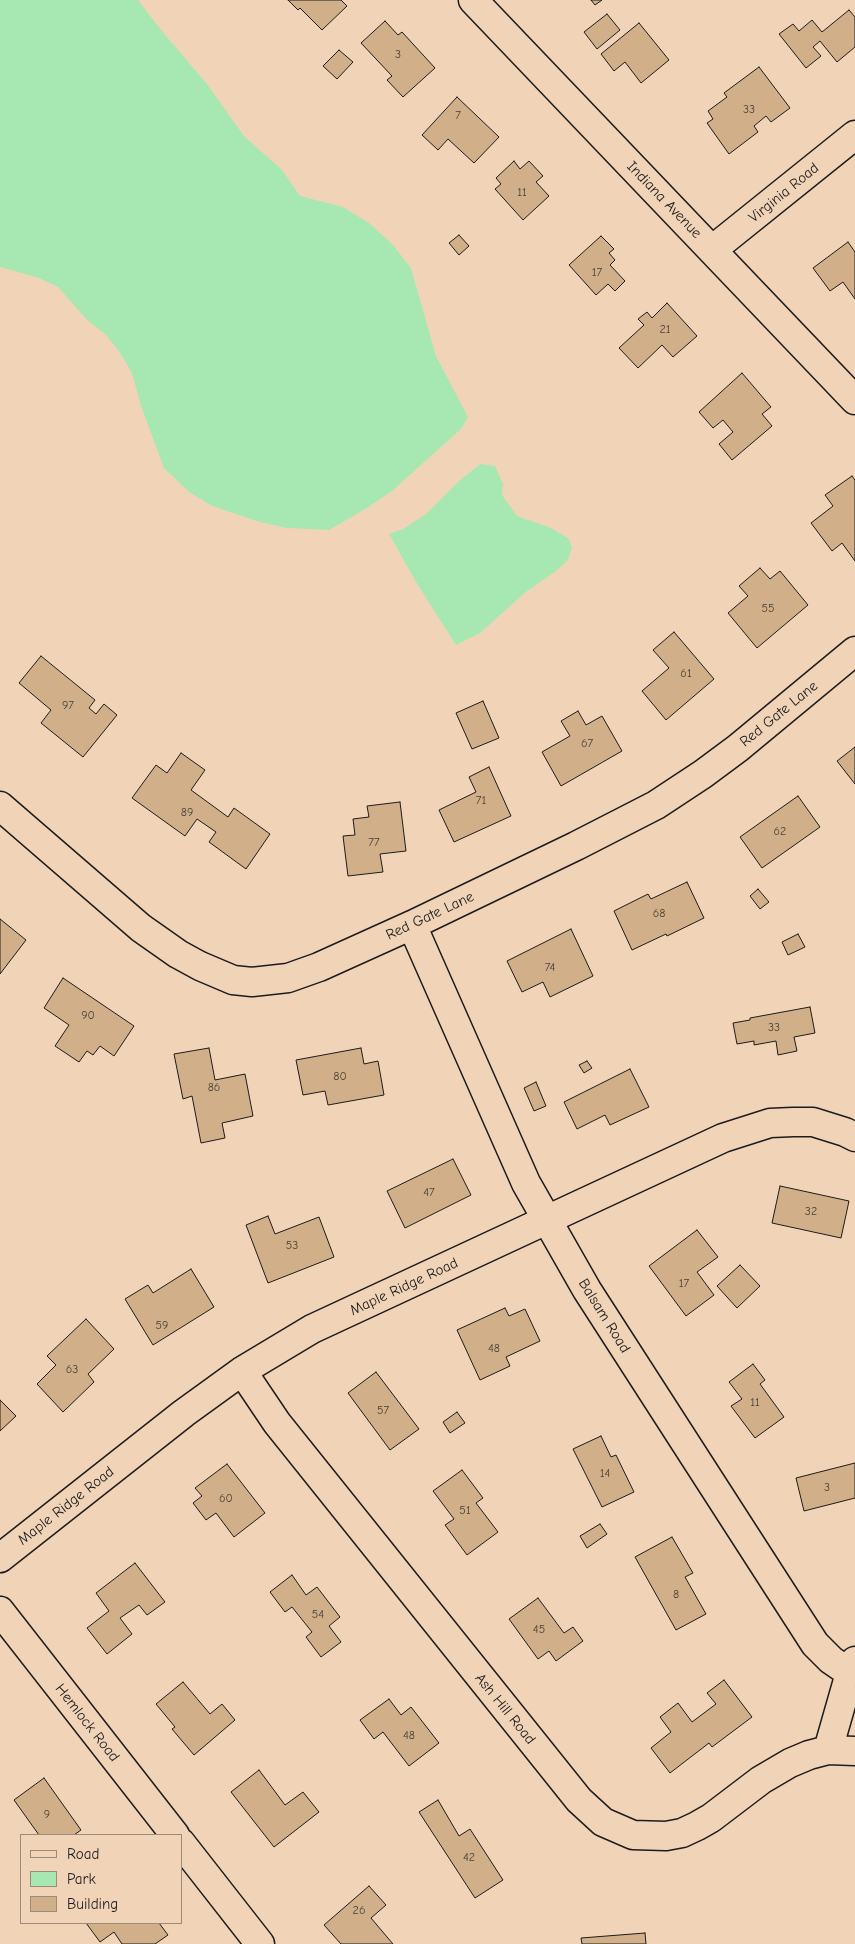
<!DOCTYPE html>
<style>
body{margin:0}
#map{position:relative;width:855px;height:1944px;overflow:hidden;background:#f1d4b8;font-family:"Comic Neue",sans-serif}
canvas{display:block}
.legend{position:absolute;left:20px;top:1834px;width:162px;height:90px;box-sizing:border-box;background:#f1d4b8;border:1px solid #9c8a7a;margin:0;padding:6px 9px;list-style:none;font-size:15px;color:#1c1c1c}
.legend li{display:flex;align-items:center;gap:10px;height:25px}
.legend b{width:25px;border:1px solid #9c8a7a}
</style>
<div id="map">
<canvas width="855" height="1944"></canvas>
<ul class="legend">
<li><b style="height:6px;background:#f1d4b8"></b>Road</li>
<li><b style="height:14px;background:#a7e8b2"></b>Park</li>
<li><b style="height:14px;background:#d0af89"></b>Building</li>
</ul>
</div>
<script>
const ctx = document.querySelector('canvas').getContext('2d');
ctx.lineJoin = 'round';
function fill(path, color) { ctx.fillStyle = color; ctx.fill(path, 'evenodd'); }
const toPath = rows => new Path2D(rows.map(r => 'M' + r).join(''));
function trace(path, color, width, dash) { ctx.strokeStyle = color; ctx.lineWidth = width; ctx.lineCap = dash ? 'butt' : 'round'; ctx.setLineDash(dash || []); ctx.stroke(path); }
function drawText(font, color, halo, rows, align = 'center') {
  ctx.font = font + ' "Comic Neue",sans-serif'; ctx.lineWidth = 5; ctx.setLineDash([]); ctx.textBaseline = 'middle'; ctx.strokeStyle = halo; ctx.fillStyle = color; for (const [text, x, y, turn = 0] of rows) {
    ctx.save(); ctx.translate(x, y); ctx.rotate((+turn || 0) * Math.PI / 180); ctx.textAlign = isNaN(turn) ? turn : align; if (halo) ctx.strokeText(text, 0, 0); ctx.fillText(text, 0, 0); ctx.restore();
  }
}
fill(toPath([
 [0,0,138,0,161,30,207,84,244,136,282,170,300,196,343,207,369,223,392,244,411,268,436,356,468,417,461,429,392,491,367,508,329,530,287,528,260,522,212,506,189,492,164,468,141,406,132,373,119,351,105,334,87,320,58,287,39,278,0,267],
 [480,464,495,466,503,484,502,495,517,516,551,528,568,538,572,547,568,560,555,572,527,591,480,633,456,645,419,587,389,534,403,529,426,514,458,482]
]), '#a7e8b2');
const building = toPath([
 [288,0,341,0,347,6,322,30,300,8,298,10,288,0],
 [591,0,602,0,595,5,591,0],
 [849,10,855,17,855,47,837,62,820,41,813,47,821,56,806,68,779,34,793,24,799,31,812,20,822,32,849,10],
 [607,14,620,30,597,49,584,32,607,14],
 [385,21,398,35,402,32,435,68,403,97,387,80,392,76,361,43,385,21],
 [639,23,669,60,641,83,625,62,614,71,601,54,639,23],
 [339,50,353,62,337,79,323,66,339,50],
 [759,67,790,108,771,122,766,116,754,126,758,132,729,154,707,123,713,119,708,111,727,97,724,93,759,67],
 [457,97,499,137,474,163,448,139,438,150,422,135,457,97],
 [514,161,520,169,529,161,543,176,536,182,549,196,523,220,495,189,501,184,496,178,514,161],
 [459,235,469,246,459,255,449,243,459,235],
 [601,236,614,249,609,253,615,260,610,265,625,281,615,291,608,284,596,295,569,265,601,236],
 [848,242,855,252,855,299,843,282,830,291,813,268,848,242],
 [667,303,697,336,673,357,662,345,638,368,619,348,644,325,638,319,647,312,652,318,667,303],
 [742,373,771,407,762,414,772,426,732,460,719,444,733,432,723,420,713,428,699,412,742,373],
 [852,476,855,480,855,561,842,543,832,551,811,523,833,506,825,495,852,476],
 [760,568,770,579,780,571,808,605,757,648,728,613,748,596,739,586,760,568],
 [674,632,714,679,666,720,642,691,669,668,653,650,674,632],
 [41,656,95,700,89,708,96,714,104,704,117,715,83,757,41,723,51,710,19,683,41,656],
 [483,701,499,738,472,749,456,713,483,701],
 [578,711,586,725,602,716,622,751,561,786,542,752,570,736,561,721,578,711],
 [855,747,855,784,837,761,855,747],
 [181,753,205,770,191,790,228,817,234,808,270,834,246,869,209,842,216,832,197,819,185,836,132,798,156,765,167,773,181,753],
 [489,767,511,816,454,842,439,810,476,792,469,777,489,767],
 [798,796,820,827,762,868,740,837,798,796],
 [400,802,406,851,380,854,383,872,348,876,343,836,355,835,353,819,369,817,367,806,400,802],
 [687,882,704,918,667,936,666,934,632,950,614,911,648,894,651,899,687,882],
 [758,889,769,902,760,909,750,896,758,889],
 [0,919,26,940,0,974,0,919],
 [571,929,593,976,550,997,543,982,522,992,507,961,571,929],
 [798,934,805,947,788,955,782,942,798,934],
 [63,978,134,1026,114,1056,100,1046,93,1055,87,1051,79,1062,55,1046,69,1025,44,1008,63,978],
 [810,1007,815,1033,794,1037,797,1051,778,1055,776,1041,754,1045,754,1041,737,1044,733,1023,750,1020,750,1018,810,1007],
 [209,1048,215,1080,245,1074,253,1116,222,1123,225,1138,201,1143,192,1096,183,1099,174,1054,209,1048],
 [361,1048,364,1064,378,1061,384,1095,328,1105,325,1091,303,1095,296,1060,361,1048],
 [587,1061,592,1068,584,1073,579,1065,587,1061],
 [630,1069,649,1107,610,1125,605,1115,577,1129,564,1102,630,1069],
 [536,1082,546,1106,534,1111,524,1088,536,1082],
 [453,1159,471,1195,405,1228,387,1191,453,1159],
 [780,1186,849,1201,841,1238,772,1223,780,1186],
 [268,1216,275,1234,319,1217,334,1257,268,1283,246,1225,268,1216],
 [697,1230,718,1257,697,1272,714,1295,686,1316,649,1266,697,1230],
 [740,1265,760,1286,737,1308,717,1286,740,1265],
 [191,1269,214,1307,153,1345,125,1299,148,1285,153,1293,191,1269],
 [505,1308,509,1316,525,1309,540,1341,506,1357,510,1366,480,1380,457,1330,505,1308],
 [86,1319,114,1349,88,1374,94,1382,63,1412,37,1384,56,1365,47,1356,86,1319],
 [753,1364,765,1380,760,1384,784,1417,755,1438,731,1406,742,1399,729,1382,753,1364],
 [376,1372,419,1429,390,1450,348,1393,376,1372],
 [0,1400,16,1416,0,1431,0,1400],
 [457,1412,465,1423,450,1433,443,1422,457,1412],
 [601,1436,611,1457,616,1455,634,1492,602,1507,573,1449,601,1436],
 [855,1463,855,1498,804,1511,796,1478,855,1463],
 [227,1464,265,1513,234,1537,216,1513,206,1520,193,1503,202,1496,195,1488,227,1464],
 [462,1470,483,1498,476,1503,498,1532,467,1555,445,1525,454,1519,433,1491,462,1470],
 [600,1524,607,1534,587,1548,580,1536,600,1524],
 [672,1537,693,1573,685,1577,706,1614,676,1630,635,1557,672,1537],
 [135,1563,165,1602,147,1615,139,1605,120,1618,132,1634,107,1654,87,1628,109,1611,96,1593,135,1563],
 [292,1575,306,1595,317,1587,340,1617,329,1626,341,1642,321,1657,306,1637,312,1632,292,1607,285,1612,270,1592,292,1575],
 [538,1598,564,1633,573,1627,583,1641,556,1661,549,1651,538,1659,509,1619,538,1598],
 [724,1680,752,1717,712,1747,709,1743,670,1773,651,1748,671,1732,660,1717,678,1703,692,1722,716,1704,707,1693,724,1680],
 [183,1682,210,1714,222,1704,235,1720,194,1755,172,1729,175,1727,156,1704,183,1682],
 [389,1699,401,1715,411,1707,439,1743,409,1766,383,1732,374,1739,360,1720,389,1699],
 [259,1770,285,1805,303,1792,319,1812,274,1847,231,1792,259,1770],
 [44,1778,81,1830,74,1835,39,1835,14,1800,44,1778],
 [438,1800,459,1836,470,1829,503,1880,475,1898,419,1812,438,1800],
 [369,1886,386,1905,371,1918,393,1944,341,1944,324,1925,369,1886],
 [86,1923,159,1923,168,1935,155,1944,122,1944,114,1932,100,1942,86,1923],
 [645,1933,646,1944,582,1944,581,1938,645,1933]
]);
fill(building, '#d0af89');
trace(building, '#1c1c1c', 1);
const minor = toPath([
 [473,0,855,400],
 [712,250,855,135],
 [0,806,141,928,178,954,200,966,233,980,252,982,288,978,319,967,412,925,576,846,656,805,703,774,738,748,855,651],
 [412,925,526,1183,587,1290,815,1644,831,1660,850,1673],
 [242,1371,277,1423,579,1800,603,1822,633,1835,666,1836,682,1833,697,1826,711,1818,761,1780,790,1763,809,1755,828,1750,855,1751],
 [0,1558,184,1413,242,1371,312,1329,723,1138,770,1123,793,1122,813,1122,845,1132,855,1137],
 [0,1611,175,1835],
 [828,1750,850,1673,855,1661],
 [181,1843,260,1944]
]);
trace(minor, '#1c1c1c', 31);
trace(minor, '#f1d4b8', 28);
drawText('12px', '#494137', null, [
 ["3",398,55],
 ["33",749,110],
 ["7",458,116],
 ["11",522,193],
 ["17",597,273],
 ["21",665,330],
 ["55",768,609],
 ["61",686,674],
 ["97",68,706],
 ["67",587,744],
 ["71",481,801],
 ["89",187,813],
 ["62",780,832],
 ["77",374,843],
 ["68",659,914],
 ["74",550,968],
 ["90",88,1016],
 ["33",774,1028],
 ["80",340,1077],
 ["86",214,1088],
 ["47",429,1193],
 ["32",811,1212],
 ["53",292,1246],
 ["17",684,1284],
 ["59",162,1326],
 ["48",494,1349],
 ["63",72,1370],
 ["11",755,1403],
 ["57",383,1411],
 ["14",605,1474],
 ["3",827,1488],
 ["60",226,1499],
 ["51",465,1511],
 ["8",676,1595],
 ["54",318,1615],
 ["45",539,1630],
 ["48",409,1736],
 ["9",47,1815],
 ["42",469,1858],
 ["26",359,1911]
]);
drawText('15px', '#1c1c1c', '#f1d4b8', [
 ["Virginia Road",784,193,-39],
 ["Indiana Avenue",664,200,46],
 ["Red Gate Lane",779,714,-39],
 ["Red Gate Lane",430,916,-25],
 ["Maple Ridge Road",404,1287,-25],
 ["Balsam Road",604,1316,58],
 ["Maple Ridge Road",66,1506,-38],
 ["Ash Hill Road",505,1709,51],
 ["Hemlock Road",87,1723,52]
]);
</script>
